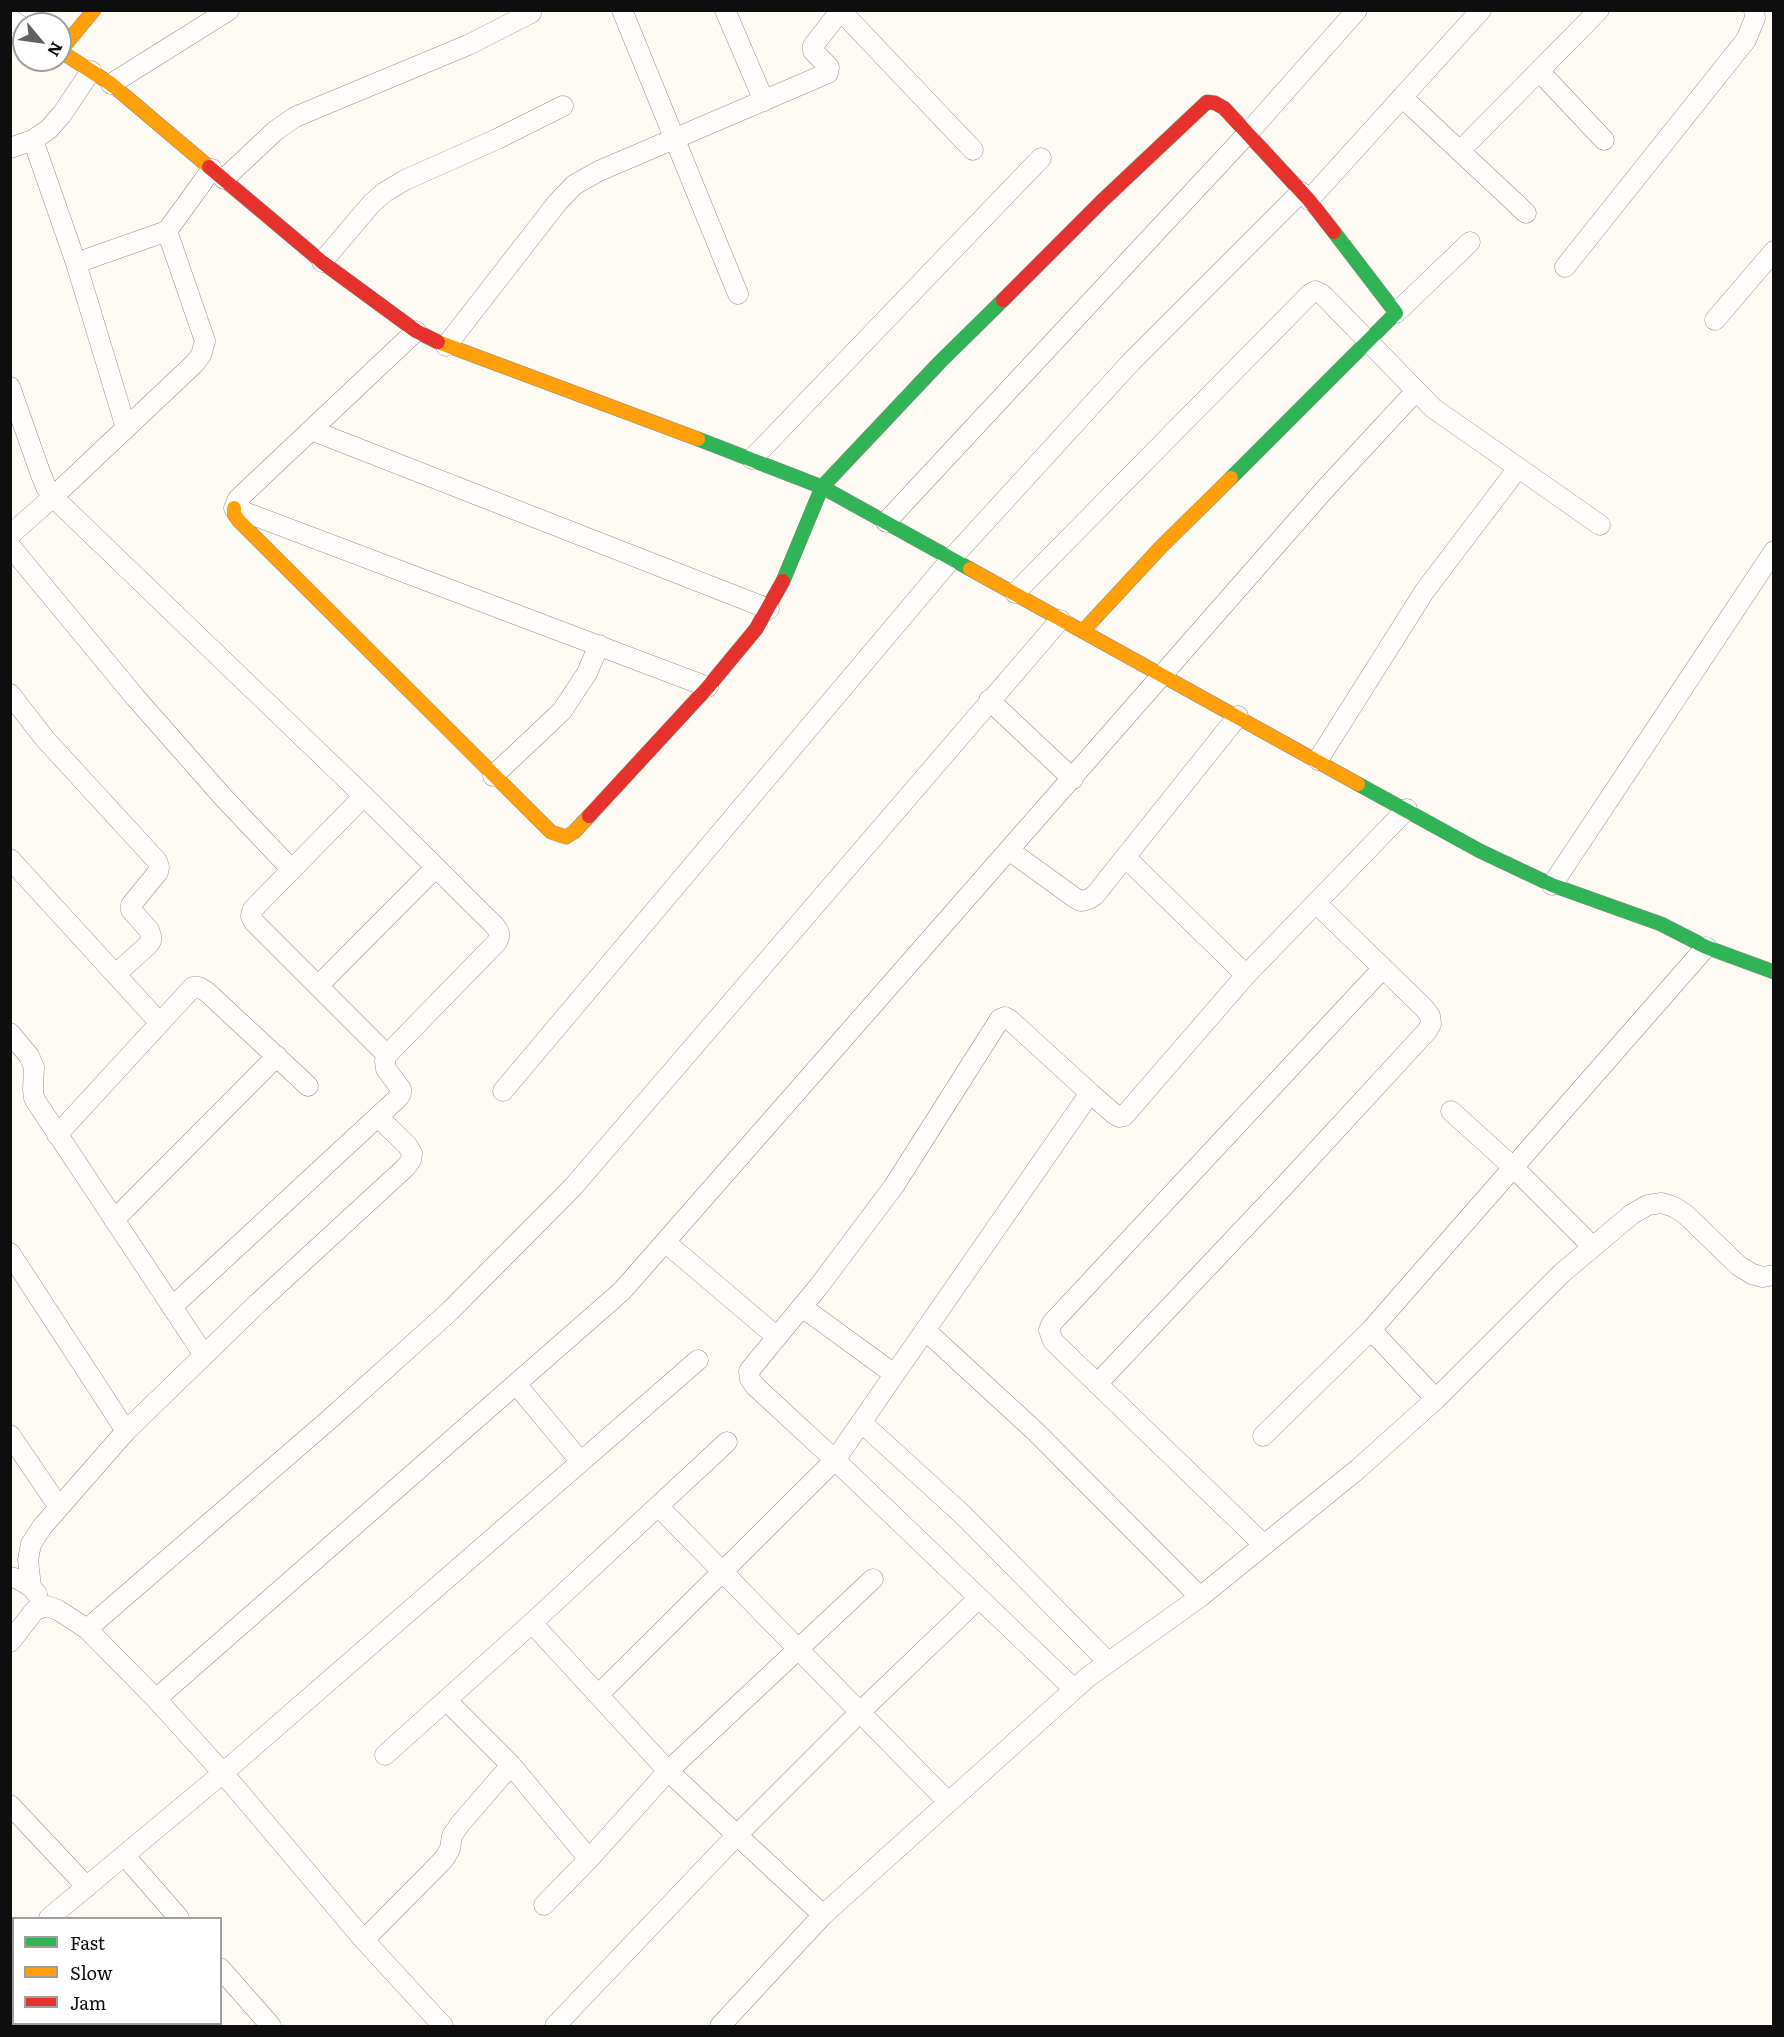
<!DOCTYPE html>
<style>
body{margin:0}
#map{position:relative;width:1784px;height:2037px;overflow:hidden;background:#fcfaf2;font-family:Literata,serif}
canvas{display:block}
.frame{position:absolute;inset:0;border:12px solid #0e0e0e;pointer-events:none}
.legend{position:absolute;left:12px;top:1917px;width:210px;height:108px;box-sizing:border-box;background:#fff;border:2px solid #9f9f9f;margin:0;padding:8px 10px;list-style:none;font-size:18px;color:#0e0e0e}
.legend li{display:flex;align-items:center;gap:12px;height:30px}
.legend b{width:30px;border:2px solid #9f9f9f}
.north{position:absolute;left:12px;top:12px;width:60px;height:60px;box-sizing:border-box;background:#fff;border:2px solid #9f9f9f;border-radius:50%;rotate:119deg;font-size:16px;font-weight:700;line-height:24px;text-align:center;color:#0e0e0e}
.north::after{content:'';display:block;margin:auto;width:21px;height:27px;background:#61615e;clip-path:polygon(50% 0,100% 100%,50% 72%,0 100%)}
</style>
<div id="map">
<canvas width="1784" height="2037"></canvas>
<div class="frame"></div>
<ul class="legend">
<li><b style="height:8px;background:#30b455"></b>Fast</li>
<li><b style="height:8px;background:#ff9f0a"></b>Slow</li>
<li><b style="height:8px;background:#e5322d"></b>Jam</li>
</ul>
<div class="north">N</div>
</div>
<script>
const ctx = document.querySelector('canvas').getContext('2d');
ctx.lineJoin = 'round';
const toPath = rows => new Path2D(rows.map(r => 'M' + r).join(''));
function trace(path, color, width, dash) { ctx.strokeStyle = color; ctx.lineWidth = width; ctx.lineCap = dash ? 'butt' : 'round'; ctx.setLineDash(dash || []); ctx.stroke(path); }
const street = toPath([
 [622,10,738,294],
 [725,10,764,101],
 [841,11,973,150],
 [10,19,24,28],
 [1539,71,1604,140],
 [111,84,229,10],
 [1402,97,1526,213],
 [33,140,76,263,126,428],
 [10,148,33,140,49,129,62,114,91,71],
 [1460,151,1599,10],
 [224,179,275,131,295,117,468,45,531,13],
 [1309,200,1481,10],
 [322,262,372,203,385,192,405,180,497,139,563,106],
 [76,263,167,231,212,169],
 [1565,267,1746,40,1755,18,1754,10],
 [1396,313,1470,242],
 [1715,320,1774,251],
 [416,331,238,499,234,508,708,687],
 [446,346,557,203,574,185,599,171,828,73,829,67,813,51,813,46,841,10],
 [10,387,40,472,46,487,53,497,364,796,495,926,499,932,499,937,497,942,387,1055,385,1061,386,1069,401,1089,401,1093,399,1097,172,1307],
 [311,430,769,609],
 [752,459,1041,158],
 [886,522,1248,133,1357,10],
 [10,535,53,497,195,363,201,355,205,341,167,231],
 [10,546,135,697,223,797,292,870],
 [1015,593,1310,294,1315,291,1320,293,1325,297,1433,408,1600,525],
 [10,694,45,739,157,861,159,867,158,872,131,905,131,910,149,930,151,936,151,941,148,945,116,974],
 [989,700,1073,779],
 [1318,760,1424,592,1518,468],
 [493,776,562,711,587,673,599,645],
 [364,796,257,905,252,911,251,916,254,922,387,1055],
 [1010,851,1075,898,1081,901,1089,899,1095,895,1238,716],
 [1125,857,1246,975],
 [10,859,159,1022],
 [1552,885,1774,551],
 [318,986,436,867],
 [10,1033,29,1056,34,1067,33,1090,34,1098,39,1106,204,1355],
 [503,1091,952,558,1131,362,1301,192],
 [1451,1111,1514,1168,1592,1246],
 [57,1135,193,987,199,987,207,992,308,1086],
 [114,1220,277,1056],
 [665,1242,777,1337],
 [10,1253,126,1431],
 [802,1307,894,1374],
 [925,1330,1036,1432,1200,1597],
 [516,1384,581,1462],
 [1097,1384,1287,1183,1427,1031,1431,1024,1430,1016,1424,1008,1316,903],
 [1436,1399,1371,1330,1706,947],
 [861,1422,963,1515,1108,1662],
 [10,1435,59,1507],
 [1263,1436,1371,1330],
 [658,1506,948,1802],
 [1263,1544,1053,1341,1049,1330,1052,1323,1383,968],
 [10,1577,18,1579,31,1587,37,1594],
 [31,1587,28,1560,31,1544,42,1527,126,1431,258,1303,406,1167,411,1160,412,1153,407,1145,378,1117],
 [532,1623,668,1771,823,1915],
 [10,1642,35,1610,47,1606,58,1610,87,1629],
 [1074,1689,835,1460,755,1386,750,1379,749,1371,819,1286,894,1186,1000,1019,1005,1017,1010,1020,1090,1093],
 [599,1694,835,1460,1090,1093,1113,1113,1119,1117,1124,1116,1246,975,1407,809],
 [156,1699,622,1291,1326,488,1415,392],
 [446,1700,511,1765,589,1859],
 [385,1755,532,1623,727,1442],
 [10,1805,87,1887],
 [125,1856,179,1918],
 [544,1905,589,1859,668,1771,873,1579],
 [49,1918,223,1773,698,1360],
 [364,1940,444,1859,450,1849,452,1836,460,1824,511,1765],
 [10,1952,14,1950],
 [220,1968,271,2026],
 [10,2015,14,2018],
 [136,2024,138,2026],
 [443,2026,364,1940,223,1773,156,1699,87,1629,331,1418,450,1311,573,1187,1060,620],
 [555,2026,736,1836,860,1712,979,1598],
 [720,2026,823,1915,1088,1677,1200,1597,1358,1469,1436,1399,1562,1273,1632,1214,1648,1205,1662,1203,1674,1207,1685,1214,1739,1266,1752,1274,1763,1277,1774,1275]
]);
const fast = toPath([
 [698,439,822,487,970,569],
 [1231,478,1396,313,1334,232],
 [783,581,822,487,940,362,1003,300],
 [1358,784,1480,851,1552,885,1661,924,1706,947,1774,972]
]);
const slow = toPath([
 [94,10,60,51,111,84,209,167],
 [438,342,698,439],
 [234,508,234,514,239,521,551,832,566,837,574,832,589,816],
 [970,569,1358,784],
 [1083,631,1160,548,1231,478]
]);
const jam = toPath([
 [209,167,322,262,416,331,438,342],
 [1003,300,1103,200,1207,102,1215,103,1224,108,1309,200,1334,232],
 [589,816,708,687,756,629,783,581]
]);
trace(street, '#959491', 21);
trace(fast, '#8c8b87', 15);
trace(slow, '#8c8b87', 15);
trace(jam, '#8c8b87', 15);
trace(street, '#fffefd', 20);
trace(fast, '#30b455', 14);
trace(slow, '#ff9f0a', 14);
trace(jam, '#e5322d', 14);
</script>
